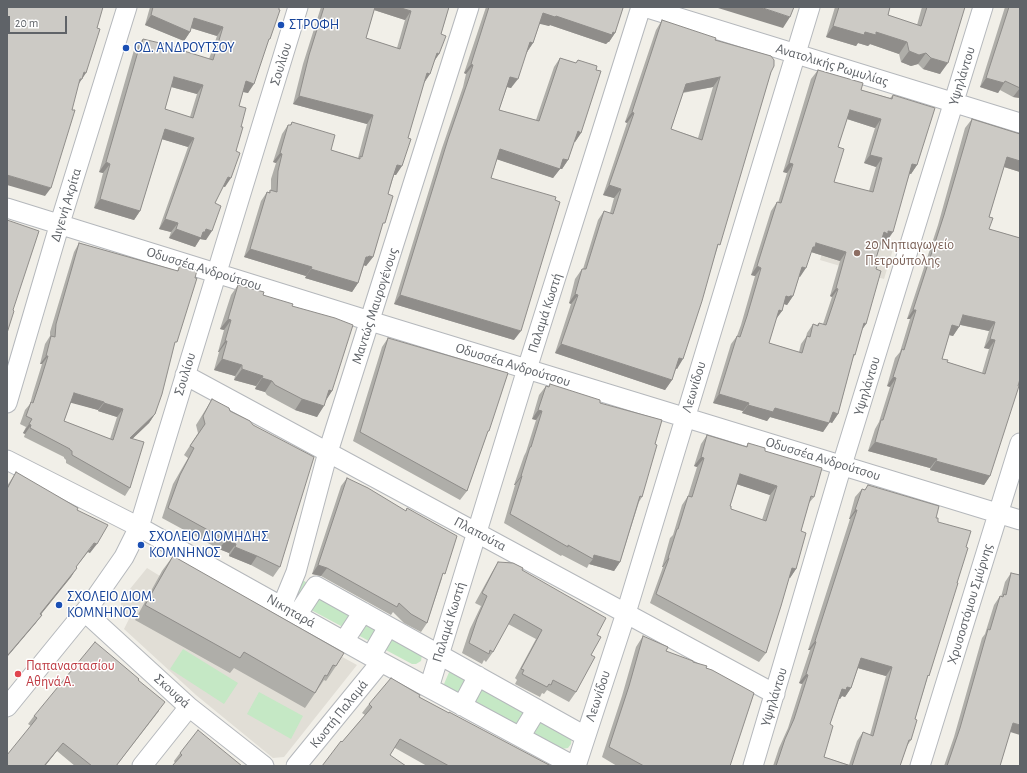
<!DOCTYPE html>
<meta charset="utf-8">
<style>
body{margin:0}
#map{position:relative;width:1027px;height:773px;overflow:hidden;background:#f1efe8;font-family:"Alegreya Sans",sans-serif}
canvas{display:block}
.frame{position:absolute;inset:0;border:8px solid #5f6368;pointer-events:none}
.scale{position:absolute;left:8px;top:16px;width:59px;height:18px;box-sizing:border-box;border:2px solid #5f6368;border-top:0;padding-left:5px;font-size:12px;line-height:14px;white-space:nowrap;color:#5f6368;-webkit-text-stroke:3px #fff;paint-order:stroke}
</style>
<div id="map">
<canvas width="1027" height="773"></canvas>
<div class="frame"></div>
<div class="scale">20 m</div>
</div>
<script>
const ctx = document.querySelector('canvas').getContext('2d');
ctx.lineJoin = 'round';
function fill(path, color) { ctx.fillStyle = color; ctx.fill(path, 'evenodd'); }
const toPath = rows => new Path2D(rows.map(r => 'M' + r).join(''));
function trace(path, color, width, dash) { ctx.strokeStyle = color; ctx.lineWidth = width; ctx.lineCap = dash ? 'butt' : 'round'; ctx.setLineDash(dash || []); ctx.stroke(path); }
function drawText(font, color, halo, rows, align = 'center') {
  ctx.font = font + ' "Alegreya Sans",sans-serif'; ctx.lineWidth = 3; ctx.setLineDash([]); ctx.textBaseline = 'middle'; ctx.strokeStyle = halo; ctx.fillStyle = color; for (const [text, x, y, turn = 0] of rows) {
    ctx.save(); ctx.translate(x, y); ctx.rotate((+turn || 0) * Math.PI / 180); ctx.textAlign = isNaN(turn) ? turn : align; if (halo) ctx.strokeText(text, 0, 0); ctx.fillText(text, 0, 0); ctx.restore();
  }
}
fill(toPath([
 [829,227,894,246,884,279,820,260],
 [147,568,160,576,164,568,266,615,357,665,284,757,273,758,196,695,124,629,130,617,124,612,121,606,121,600]
]), '#e1ded6');
fill(toPath([
 [301,579,422,655,421,661,416,664,412,664,298,603,296,599],
 [183,649,238,683,224,704,170,669],
 [450,670,572,735,571,744,568,748,562,749,446,688,444,684],
 [259,692,303,716,291,739,247,714]
]), '#c5e8c5');
const minor = toPath([
 [644,7,1020,123],
 [7,208,370,321,1020,520],
 [185,375,775,694],
 [7,403,60,223,127,7],
 [7,460,139,527,381,662,574,766],
 [282,606,296,572,328,452,469,7],
 [85,612,189,707,264,766],
 [297,615,316,586,585,736],
 [344,641,363,612],
 [371,656,388,627],
 [429,688,527,369,641,7],
 [462,706,478,676],
 [7,707,94,600,124,557,139,527,298,7],
 [520,737,537,709],
 [142,766,189,707],
 [296,766,381,662],
 [576,766,626,613,810,7],
 [753,766,842,465,983,7],
 [920,766,1020,443]
]);
trace(minor, '#b5b8bc', 21);
trace(minor, '#fff', 19);
fill(toPath([
 [150,7,279,7,267,44,248,93,243,92,239,106,241,127,225,187,223,186,215,203,206,240,200,239,195,247,169,238,171,232,159,229,188,147,162,139,140,211,134,220,94,208,103,173,99,172,134,50,141,41,143,39,209,59,217,36,191,28,190,32,184,41,145,25],
 [171,87,197,94,190,117,165,109],
 [321,7,449,7,441,34,439,54,434,61,424,83,396,175,394,175,388,194,381,229,373,257,366,266,364,265,358,283,352,292,305,278,306,276,244,257,261,201,267,192,269,192,271,190,271,179,276,163,273,162,282,134,288,125,290,125,292,122,331,150,358,158,367,124,293,104,303,64],
 [374,10,405,20,397,48,366,38],
 [486,7,621,7,615,33,609,42,608,42,606,44,550,25,549,26,540,23,533,43,527,52,511,88,507,87,499,110,536,120,554,67,560,58,576,63,578,60,596,70,581,133,575,142,574,142,568,160,562,169,560,169,553,178,497,159,491,178,514,340,394,304,442,148,463,87,466,74,464,73],
 [835,7,890,7,888,15,917,25,922,7,965,7,940,74,923,69,918,64,911,66,901,62,899,54,870,44,868,46,858,43,856,46,826,37],
 [1005,7,1020,7,1020,98,1013,97,1000,90,998,93,980,87],
 [662,20,715,40,771,72,717,249,677,369,676,368,672,380,665,390,555,353,571,304,569,303,575,279,582,269,583,269,598,220,604,211,610,213,614,198,603,195,627,123,625,122,656,30],
 [713,87,698,138,671,129,683,93],
 [818,70,861,90,890,98,893,95,917,165,911,174,910,173,887,241,884,240,882,242,881,242,874,265,866,324,862,330,855,355,853,358,838,414,832,423,830,422,823,432,770,417,767,421,742,413,743,411,713,403,731,344,737,336,741,325,755,276,751,275,771,211,777,202,778,203,787,173,783,172,811,79],
 [847,119,875,128,864,163,876,167,869,191,834,182,838,147],
 [811,252,840,261,830,296,832,297,823,324,819,323,817,325,813,324,807,333,806,337,801,344,799,352,769,343,776,319,782,311,784,304,787,305,793,296,799,277],
 [972,119,1020,134,1020,172,1004,167,989,217,989,229,1020,238,990,476,984,485,930,470,930,468,868,451,875,429,879,422,890,387,887,386,895,358,900,352,910,319,907,319,938,225,965,128],
 [960,325,989,331,984,348,989,349,982,373,947,362,942,359,949,335,953,336],
 [79,243,177,271,180,265,173,347,155,414,149,423,133,438,130,488,125,496,66,463,66,460,64,458,64,457,24,437,25,434,23,433,26,427,20,424,25,410,30,404,33,393,42,364,40,364,45,344,50,336,50,332,74,252],
 [71,402,98,410,98,411,117,417,110,439,64,421],
 [238,285,292,306,332,391,326,399,317,417,295,410,267,395,265,392,255,389,256,386,234,380,235,376,214,370,219,352,218,352,224,330,220,329,231,295],
 [388,338,487,434,467,491,460,500,353,441,382,347],
 [550,384,600,403,655,444,642,497,639,502,620,562,614,571,589,564,587,568,562,555,561,556,504,523,515,485,514,485,524,456,526,452,536,420,532,419,539,395,546,386,548,387],
 [212,399,280,567,273,577,251,565,229,556,229,553,219,549,162,518,173,484,188,458,184,455,198,433,196,425,206,409],
 [707,435,746,447,748,443,765,451,814,497,809,503,801,531,796,569,790,578,789,578,766,653,759,662,650,603,663,567,662,567,670,538,673,535,682,505,688,496,697,467,694,466,701,444],
 [737,484,770,495,762,520,731,509,730,506],
 [16,472,77,510,90,553,88,552,76,567,71,577,41,614,42,615,35,624,7,657,7,486],
 [347,478,405,511,407,508,442,578,427,623,421,632,404,623,393,612,391,615,321,576,312,574,341,486],
 [868,485,936,518,938,522,927,679,915,719,911,740,907,746,900,766,773,766,779,748,788,728,802,684,799,683,810,650,808,650,850,519,849,519,855,497,862,489,865,490],
 [858,668,886,676,870,735,863,732,857,741,849,765,824,757,830,724,839,699,840,699,842,696,845,697,851,688],
 [173,556,336,666,326,681,324,680,305,708,234,668,230,673,135,620,162,571],
 [498,562,522,570,597,635,591,655,576,692,569,702,547,690,544,694,542,693,540,697,515,684,517,680,515,678,536,639,508,624,493,652,486,662,484,660,482,664,462,653,470,629,481,606,475,603,492,572],
 [1011,573,1010,732,1000,766,944,766,954,737,982,638,985,634,994,605,1000,596,1001,597,1005,582],
 [643,636,666,651,693,662,706,668,730,766,617,766,602,757,622,696,636,647],
 [138,680,159,711,116,766,75,766,57,751,45,766,7,766,31,726,28,724,34,716],
 [419,697,448,713,551,766,427,766,395,748,342,742,365,715,362,713,369,704],
 [180,753,242,766,175,763,174,761]
]), '#afaea9');
fill(toPath([
 [373,7,398,7,411,11,405,20,371,9],
 [719,7,760,7,790,17,783,28,718,8],
 [543,13,556,16,615,33,609,42,608,42,606,44,550,25,549,26,536,23],
 [151,15,190,32,184,41,145,25],
 [194,18,223,27,217,36,188,27],
 [833,26,865,32,876,32,907,42,899,54,870,44,868,46,858,43,856,46,826,37],
 [530,42,533,43,527,52,524,51],
 [909,51,926,53,918,64,911,66,901,62],
 [437,53,439,54,433,63],
 [931,58,948,63,940,74,923,69],
 [471,64,473,65,466,74,464,73],
 [84,72,86,73,76,88],
 [427,73,430,74,424,83],
 [174,77,203,85,197,94,168,86],
 [510,77,518,79,511,88,503,86],
 [720,77,713,87,679,93,686,84],
 [986,78,1004,83,998,93,980,87],
 [246,81,254,84,248,93,239,91],
 [1020,88,1020,98,1013,97],
 [299,96,373,115,367,124,293,104],
 [850,110,881,119,875,128,844,118],
 [632,112,634,113,627,123,625,122],
 [165,129,194,138,188,147,158,138],
 [578,131,581,133,575,142,571,141],
 [500,149,560,169,553,178,493,158],
 [280,153,282,154,276,163,273,162],
 [870,155,882,158,876,167,864,163],
 [1007,157,1020,161,1020,172,1001,166],
 [563,159,568,160,562,169,557,168],
 [106,162,110,164,103,173,99,172],
 [789,163,793,164,787,173,783,172],
 [912,164,917,165,911,174,906,173],
 [397,165,402,166,396,175,391,174],
 [7,175,51,188,45,196,7,185],
 [228,177,231,178,225,187,221,186],
 [609,185,621,189,614,198,603,195],
 [100,199,140,211,134,220,94,208],
 [165,219,178,223,171,232,159,229],
 [176,229,203,232,206,229,212,231,206,240,200,239,195,247,169,238],
 [888,231,893,232,887,241,884,240,882,242,878,241,884,232],
 [816,243,846,252,840,261,811,252,813,247],
 [250,249,312,267,306,276,244,257],
 [369,256,373,257,366,266,363,265,366,257],
 [757,266,761,268,755,276,751,275],
 [802,267,806,268,800,277,796,276],
 [311,269,358,283,352,292,305,278],
 [836,288,838,289,832,297,830,296],
 [575,294,578,295,571,304,569,303],
 [400,295,521,331,514,340,394,304],
 [786,296,793,296,787,305,784,304,783,306],
 [779,310,782,311,776,319],
 [913,310,916,310,910,319,907,319],
 [963,315,995,322,989,331,957,324],
 [228,319,231,320,224,330,220,329],
 [864,323,866,324,860,332],
 [952,325,959,327,953,336,946,334],
 [990,339,995,340,989,349,984,348],
 [225,341,227,341,219,352,218,352],
 [561,344,672,380,665,390,555,353],
 [46,356,48,356,42,364,40,364],
 [679,358,683,359,677,369,673,367],
 [222,359,242,365,235,376,214,370],
 [242,369,263,376,256,386,234,380],
 [893,377,896,378,890,387,887,386],
 [262,378,272,381,265,392,255,389],
 [329,390,332,391,325,402],
 [74,393,104,402,98,410,68,402],
 [719,394,749,403,743,411,713,403],
 [302,399,324,406,317,417,295,410],
 [104,403,123,409,117,417,98,411],
 [748,405,775,408,829,423,823,432,770,417,767,421,742,413],
 [538,410,542,411,536,420,532,419],
 [833,412,838,414,832,423,827,421],
 [155,414,149,423,125,446,130,438],
 [29,424,31,425,25,434,23,433],
 [875,442,937,459,930,468,868,451],
 [701,457,704,458,697,467,694,466],
 [936,461,990,476,984,485,930,470],
 [740,474,777,486,770,495,733,483],
 [521,476,522,476,515,485,514,485],
 [855,510,857,510,850,519,849,519],
 [226,540,236,544,229,553,219,549],
 [94,543,97,544,90,553,88,552],
 [235,547,257,556,251,565,229,556],
 [594,555,620,562,614,571,589,564,593,559],
 [668,558,669,558,663,567,662,567],
 [318,565,327,568,321,576,312,574],
 [77,568,71,577,34,623,40,614],
 [792,568,796,569,790,578,785,577],
 [42,615,35,624,7,657,7,656],
 [815,641,816,642,810,650,808,650],
 [861,658,892,667,886,676,854,667],
 [806,674,808,675,802,684,799,683],
 [847,687,851,688,845,697,842,696,840,699,836,698,842,689],
 [1013,723,1020,725,1020,735,1007,731],
 [63,743,45,766,44,766]
]), '#8f8d8a');
const building = toPath([
 [7,7,103,7,97,28,100,29,86,73,84,72,82,79,80,79,72,110,75,110,51,188,7,175,7,7],
 [153,7,279,7,279,10,280,10,270,39,269,39,254,84,246,81,239,106,246,108,241,127,243,127,236,151,240,153,231,178,228,177,215,203,221,206,212,231,206,229,205,232,203,232,201,238,176,229,178,223,165,219,194,138,165,129,140,211,100,199,110,164,106,162,141,41,142,42,143,39,185,49,184,51,213,60,223,27,194,18,190,32,151,15,153,7],
 [174,77,203,85,193,118,165,109,174,77],
 [324,7,375,7,366,38,400,49,411,11,398,7,449,7,441,34,446,36,439,54,437,53,430,74,427,73,408,138,411,139,402,166,397,165,392,180,388,194,393,196,385,223,383,223,373,257,369,256,368,257,366,257,358,283,311,269,312,267,250,249,267,192,270,193,270,190,277,192,278,171,282,154,280,153,288,125,291,125,292,122,335,135,331,150,360,159,360,156,362,157,373,115,299,96,309,55,324,7],
 [489,7,621,7,623,8,615,33,613,32,612,35,556,16,555,17,543,13,533,43,530,42,518,79,510,77,499,110,539,121,560,58,576,63,578,60,597,66,596,70,601,71,581,133,578,131,568,160,563,159,560,169,500,149,491,178,556,197,555,200,560,202,521,331,400,295,448,139,469,78,473,65,471,64,489,7],
 [760,7,794,7,790,17,760,7],
 [839,7,890,7,888,15,921,26,927,7,965,7,948,63,931,58,926,53,919,55,909,51,907,42,876,32,876,35,865,32,864,35,833,26,839,7],
 [1009,7,1020,7,1020,88,1005,81,1004,83,986,78,1009,7],
 [662,20,716,38,715,40,771,56,774,60,774,66,771,72,720,245,718,244,702,301,683,359,679,358,672,380,561,344,578,295,575,294,582,269,586,269,604,211,613,214,621,189,609,185,634,113,632,112,662,20],
 [720,77,702,140,671,129,686,84,720,77],
 [818,70,863,83,861,90,892,99,893,95,935,108,917,165,912,164,893,232,888,231,888,234,884,232,874,265,877,266,876,269,881,271,866,324,864,323,855,355,854,354,838,414,833,412,829,423,775,408,773,412,748,405,749,403,719,394,737,336,740,337,747,316,761,268,757,266,777,202,781,203,793,164,789,163,818,70],
 [850,110,881,119,870,155,882,158,873,192,834,182,844,149,838,147,850,110],
 [816,243,846,252,836,288,838,289,826,325,819,323,818,326,813,324,810,337,807,336,802,353,769,343,779,310,782,311,786,296,789,297,790,296,793,296,802,267,806,268,813,247,815,247,816,243],
 [972,119,1020,134,1020,161,1007,157,989,217,993,218,989,229,1020,238,1020,379,1018,386,1019,386,990,476,936,461,937,459,875,442,881,420,883,420,896,378,893,377,902,349,904,350,916,310,913,310,944,215,972,119],
 [963,315,995,322,990,339,995,340,985,374,947,362,948,360,942,359,952,325,959,327,963,315],
 [7,220,39,231,13,310,14,311,7,333,7,220],
 [79,243,178,271,180,265,197,270,195,278,197,278,177,342,175,342,162,394,155,414,130,438,144,442,130,488,72,455,72,451,70,450,70,449,30,428,31,425,29,424,32,419,26,416,31,402,33,403,39,385,48,356,46,356,51,336,55,337,56,324,79,243],
 [74,393,104,402,104,403,123,409,113,440,64,421,74,393],
 [238,285,264,292,263,295,293,304,292,306,335,318,353,325,332,391,329,390,324,406,302,399,275,385,272,381,262,378,263,376,242,369,242,365,222,359,227,341,225,341,231,320,228,319,238,285],
 [388,338,508,373,489,431,488,431,467,491,360,432,388,338],
 [550,384,600,400,600,403,662,420,655,444,657,445,642,497,640,496,620,562,594,555,593,559,568,545,568,547,510,514,522,476,521,476,530,447,531,447,542,411,538,410,546,386,549,387,550,384],
 [212,399,229,408,230,411,250,421,253,425,314,457,280,567,257,556,235,547,236,544,226,540,168,508,180,475,194,448,190,446,205,424,203,416,212,399],
 [707,435,747,447,748,443,765,448,765,451,822,468,814,497,811,496,801,531,806,533,796,569,792,568,781,606,766,653,656,594,669,558,668,558,677,529,678,529,688,496,692,497,704,458,701,457,707,435],
 [740,474,777,486,766,521,731,509,731,506,730,506,740,474],
 [16,472,78,508,77,510,108,525,97,544,94,543,76,567,77,568,40,614,42,615,7,656,7,489,16,472],
 [347,478,368,488,406,511,407,508,457,536,445,574,443,573,427,623,411,614,399,603,397,607,327,568,318,565,347,478],
 [868,485,939,506,936,518,938,518,938,522,971,531,966,547,968,548,957,583,958,583,929,676,928,675,915,719,917,720,911,740,909,740,900,766,852,766,863,732,873,736,892,667,861,658,851,688,847,687,846,690,842,689,830,724,833,726,824,757,851,766,776,766,785,739,794,719,808,675,806,674,816,642,815,641,857,510,855,510,862,489,865,490,868,485],
 [173,556,344,653,336,666,333,665,327,676,325,675,315,693,244,652,240,658,145,605,173,556],
 [498,562,513,563,523,568,522,570,606,618,597,635,601,637,591,655,595,657,576,692,553,680,551,685,549,684,547,687,522,674,524,670,521,669,542,630,514,614,493,652,490,650,489,654,469,643,477,619,487,596,482,593,498,562],
 [1011,573,1020,575,1020,725,1013,723,1000,766,947,766,960,728,988,629,990,630,1000,596,1003,597,1004,594,1006,595,1011,573],
 [643,636,668,647,666,651,693,661,693,662,707,666,706,668,712,670,754,693,730,766,644,766,609,747,629,686,643,636],
 [95,642,139,679,138,680,165,702,116,766,92,766,63,743,44,766,7,766,7,755,37,718,34,716,95,642],
 [391,678,420,695,419,697,449,713,449,712,551,766,449,766,400,739,390,755,406,766,322,766,341,741,342,742,372,707,369,704,391,678],
 [198,730,242,766,172,766,182,755,180,753,198,730]
]);
fill(building, '#cccac5');
trace(building, '#8f8d8a', 1);
for (const [x, y, r, color] of [
 [281,25,4,"#1a4fb4"],
 [126,48,4,"#1a4fb4"],
 [857,253,4,"#8d6e63"],
 [141,545,4,"#1a4fb4"],
 [59,605,4,"#1a4fb4"],
 [18,674,4,"#e0444e"]
]) { const dot = new Path2D(); dot.arc(x, y, r, 0, 2 * Math.PI); ctx.fillStyle = color; ctx.fill(dot); trace(dot, '#fff', 1.5); }
drawText('14px', '#164399', '#fff', [
 ["ΣΤΡΟΦΗ",289,25],
 ["ΟΔ. ΑΝΔΡΟΥΤΣΟΥ",134,48],
 ["ΣΧΟΛΕΙΟ ΔΙΟΜΗΔΗΣ",149,537],
 ["ΚΟΜΝΗΝΟΣ",149,553],
 ["ΣΧΟΛΕΙΟ ΔΙΟΜ.",67,597],
 ["ΚΟΜΝΗΝΟΣ",67,613]
], 'left');
drawText('14px', '#5f6368', '#fff', [
 ["Σουλίου",281,64,-73],
 ["Ανατολικής Ρωμυλίας",832,65,17],
 ["Υψηλάντου",962,76,-73],
 ["Διγενή Ακρίτα",66,205,-73],
 ["Οδυσσέα Ανδρούτσου",204,269,17],
 ["Μαντώς Μαυρογένους",375,306,-72],
 ["Παλαμά Κωστή",545,313,-72],
 ["Οδυσσέα Ανδρούτσου",513,365,17],
 ["Σουλίου",185,374,-73],
 ["Υψηλάντου",867,386,-73],
 ["Λεωνίδου",694,387,-73],
 ["Οδυσσέα Ανδρούτσου",823,459,17],
 ["Πλαπούτα",480,534,28],
 ["Χρυσοστόμου Σμύρνης",970,604,-73],
 ["Νικηταρά",291,611,30],
 ["Παλαμά Κωστή",449,622,-73],
 ["Σκουφά",172,691,42],
 ["Λεωνίδου",598,696,-72],
 ["Υψηλάντου",774,697,-73],
 ["Κωστή Παλαμά",339,714,-51]
]);
drawText('14px', '#785e54', '#fff', [
 ["20 Νηπιαγωγείο",865,245],
 ["Πετρούπολης",865,261]
], 'left');
drawText('14px', '#be3a42', '#fff', [
 ["Παπαναστασίου",26,666],
 ["Αθηνά Α.",26,682]
], 'left');
</script>
